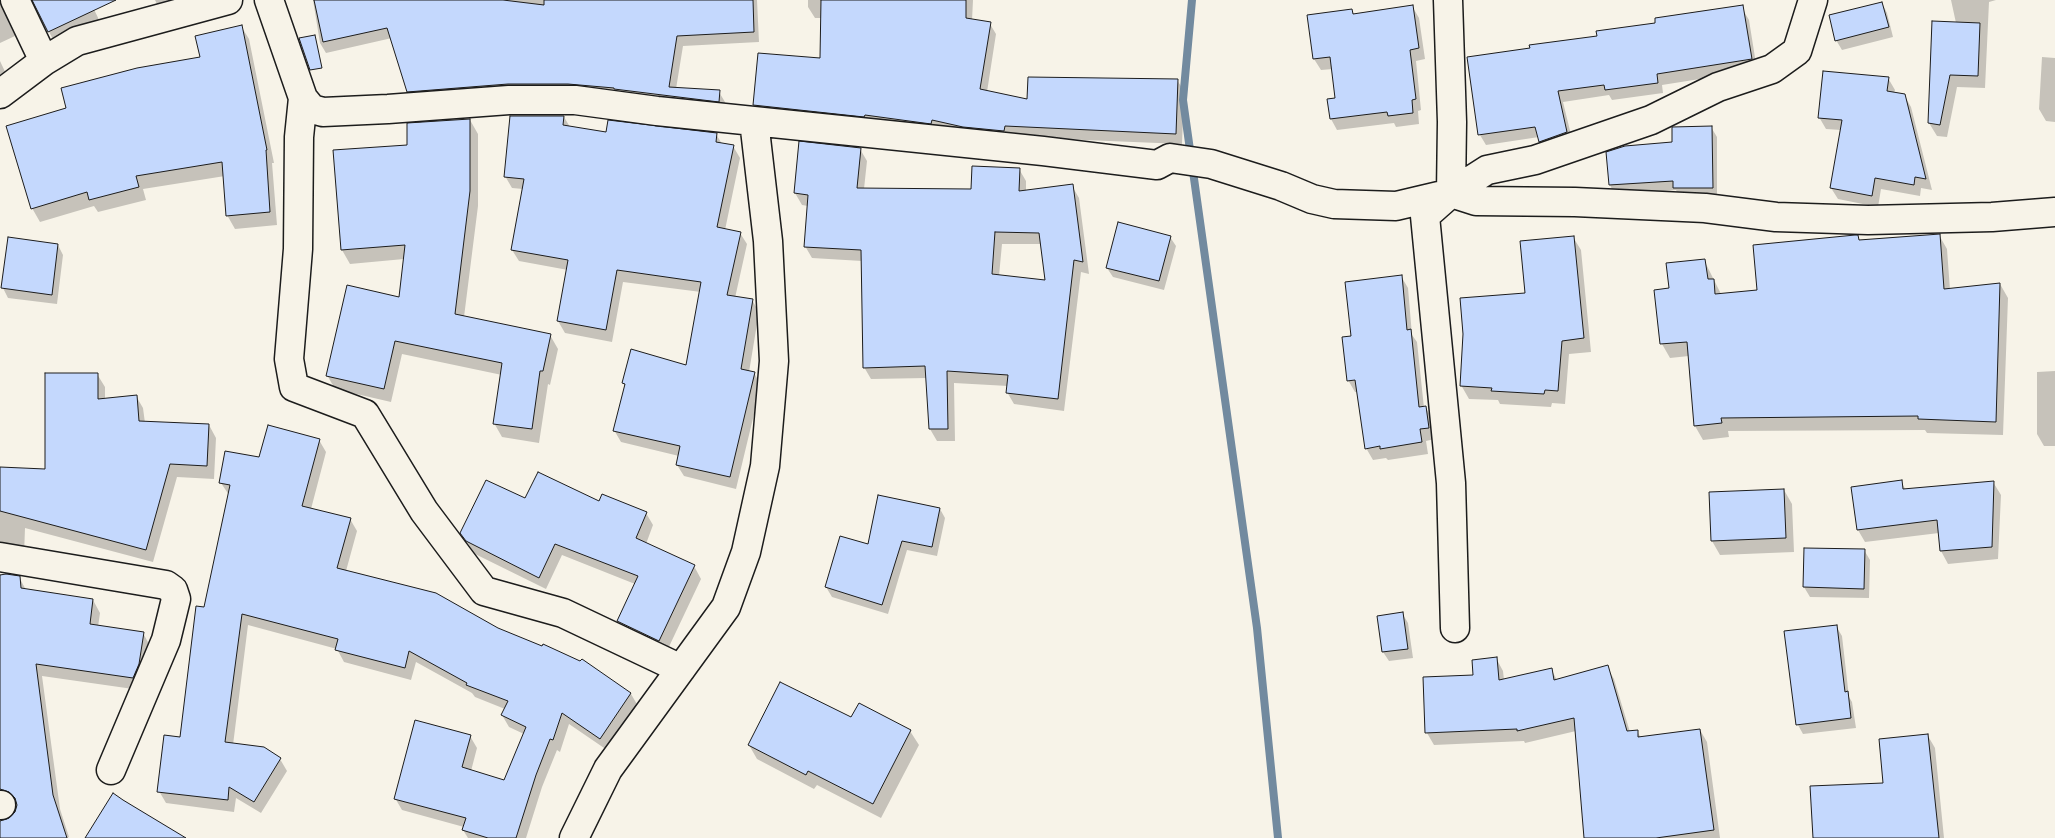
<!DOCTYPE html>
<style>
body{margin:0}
canvas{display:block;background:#f7f3e8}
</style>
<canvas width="2055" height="838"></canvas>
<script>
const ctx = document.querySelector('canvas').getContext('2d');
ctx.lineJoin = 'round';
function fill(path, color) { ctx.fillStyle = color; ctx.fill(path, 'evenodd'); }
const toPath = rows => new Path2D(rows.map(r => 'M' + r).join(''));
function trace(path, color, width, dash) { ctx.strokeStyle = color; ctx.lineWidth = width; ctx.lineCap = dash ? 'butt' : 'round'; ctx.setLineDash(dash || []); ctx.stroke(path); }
fill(toPath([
 [0,0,3,0,8,21,15,36,0,43],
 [32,0,92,0,90,1,101,24,56,45],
 [155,0,177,0,158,6],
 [313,0,757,0,759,42,683,46,676,89,719,92,725,102,724,112,414,102,408,91,392,38,326,53,320,43],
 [808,0,973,0,972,21,990,24,996,34,987,92,1028,101,1177,80,1184,91,1182,144,1011,137,761,116,755,105,821,59,822,18,815,18,808,7],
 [1951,0,1996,0,1989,2,1985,88,1957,87,1947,137,1937,136,1929,123,1956,23],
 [1882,3,1887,13,1893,37,1842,50,1836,40],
 [1412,6,1419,18,1425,59,1416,61,1421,110,1418,111,1419,124,1396,127,1394,123,1337,130,1331,119,1337,99,1333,69,1321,70,1314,59,1309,16,1352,10,1354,15],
 [1743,10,1749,20,1757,70,1662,85,1663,93,1612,100,1609,95,1563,102,1573,143,1546,152,1539,137,1486,145,1480,135,1599,37],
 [241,26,249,39,274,163,272,163,277,225,235,229,227,215,225,176,143,189,146,200,98,212,94,206,40,222,32,208,68,109,202,58],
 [2042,57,2055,58,2055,122,2046,121,2039,109],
 [0,61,8,78,0,82],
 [1888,78,1895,90,1894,93,1904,95,1911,107,1932,190,1921,188,1920,196,1881,189,1878,207,1838,199,1831,188,1841,130,1826,129,1819,117],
 [564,117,570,127,607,133,716,134,722,144,733,146,740,158,725,230,740,233,747,244,735,298,752,300,759,312,749,372,754,373,761,385,736,489,684,476,677,465,679,456,621,442,614,430,625,386,623,383,687,367,701,292,623,282,612,342,565,333,558,321,568,270,519,261,512,250,523,189,512,188,505,176],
 [470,120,478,134,478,206,464,317,550,335,558,349,550,385,548,384,539,443,502,437,494,423,502,375,402,354,391,402,335,389,327,375,400,298,404,259,350,264,342,250,408,146],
 [1711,127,1717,137,1717,197,1680,197,1676,190,1615,195,1610,185,1608,153,1674,143],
 [860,149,867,161,864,189,973,191,1019,169,1026,181,1026,191,1072,186,1079,198,1089,274,1081,272,1064,411,1014,404,1007,392,1008,386,954,383,955,441,937,441,930,429,927,378,871,379,864,367,862,261,812,258,805,246,808,206,802,205,795,193],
 [1002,244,1042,244,1046,281,999,276],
 [1939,235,1947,249,1950,290,2000,284,2008,298,2003,435,1927,433,1925,430,1728,431,1729,437,1703,440,1695,426,1689,356,1670,358,1662,344,1656,291,1670,289,1704,260,1721,294,1759,291,1858,237,1860,241],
 [1170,237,1176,246,1164,290,1113,277,1107,268],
 [1573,237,1581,250,1591,352,1569,354,1565,404,1552,403,1551,407,1500,404,1498,400,1469,399,1461,385,1526,294],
 [58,245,63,255,57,304,8,298,3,288],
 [1401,276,1408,288,1412,335,1417,342,1424,408,1426,408,1432,419,1435,439,1426,441,1428,454,1388,460,1386,458,1373,460,1366,448,1358,392,1355,392,1348,380,1352,337],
 [2055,371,2055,446,2044,446,2037,434,2037,372],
 [97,374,105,387,105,399,136,396,143,408,145,423,209,425,216,438,214,479,177,477,153,562,25,528,24,556,0,556,0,468,47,470],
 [319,440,326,452,311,509,350,519,357,531,346,571,497,630,631,694,638,706,607,750,569,724,560,752,557,750,542,787,526,838,468,838,463,830,464,827,402,810,395,798,470,736,477,748,471,771,505,782,524,734,509,727,502,715,505,709,475,697,472,693,416,662,411,680,344,662,337,649,248,625,233,745,280,759,287,771,261,813,236,798,234,812,166,803,159,791,181,738,229,495,221,483,260,459],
 [1901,482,1906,490,1993,482,2001,495,1998,559,1948,564,1941,551,1939,533,1865,542,1858,530],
 [1784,490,1792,504,1794,552,1720,555,1712,541],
 [526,500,600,503,646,513,653,525,646,544,694,566,701,579,666,653,625,634,618,621,635,584,562,555,546,589,475,554,461,533],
 [940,509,945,518,937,556,907,550,888,614,832,597,826,587,869,546],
 [1805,549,1864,550,1870,560,1869,598,1810,597,1804,587],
 [0,574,19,577,26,590,93,600,100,613,98,627,143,633,150,646,140,690,42,676,60,809,69,837,67,838,0,838,0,821,9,820,15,814,18,804,7,802,0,804],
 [1402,613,1408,623,1413,658,1389,661,1383,652,1378,617],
 [1836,626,1842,636,1849,697,1852,702,1856,728,1803,734,1798,725],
 [1496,658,1503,671,1504,680,1551,669,1557,680,1607,667,1614,679,1630,732,1637,731,1641,738,1700,730,1707,742,1720,838,1586,838,1576,731,1525,743,1524,741,1434,745,1427,733,1424,679,1475,676],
 [852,719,910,731,919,745,881,818,817,785,814,789,757,759,749,745],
 [1928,736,1935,748,1944,838,1814,838,1884,784]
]), '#0003');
trace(toPath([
 [1192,0,1183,100,1257,628,1278,838]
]), '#728a9f', 8);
const building = toPath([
 [32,0,116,0,48,32,32,0],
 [314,0,503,0,544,5,544,0,753,0,754,32,677,36,669,87,720,90,719,102,614,89,614,88,568,84,508,84,407,92,387,28,323,42,314,0],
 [821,0,966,0,966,18,991,22,980,89,1027,99,1028,77,1178,79,1176,134,1005,126,1004,131,963,127,932,120,931,124,865,115,864,117,753,105,758,53,820,58,821,0],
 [1882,2,1889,27,1835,41,1829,15,1882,2],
 [1413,5,1419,48,1410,50,1416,99,1412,100,1413,113,1388,116,1387,112,1330,119,1327,99,1335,98,1330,57,1313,59,1307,15,1352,9,1353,14,1413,5],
 [1743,5,1752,59,1657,74,1658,83,1605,90,1604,85,1558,91,1567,132,1539,142,1535,127,1478,135,1467,57,1530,48,1529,45,1597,36,1596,31,1655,23,1655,18,1743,5],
 [1932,21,1980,23,1978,76,1950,75,1940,125,1928,123,1932,21],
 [242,25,267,150,266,150,270,212,226,216,222,162,136,176,139,187,89,200,87,192,31,209,6,126,66,108,61,88,137,68,200,57,195,36,242,25],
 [315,35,322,68,310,70,299,38,315,35],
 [1823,71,1889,77,1887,91,1905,94,1926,179,1915,177,1914,185,1875,178,1872,196,1830,188,1842,120,1818,118,1823,71],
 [510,116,564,116,563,125,606,132,608,120,717,133,716,142,734,145,717,227,741,232,727,295,753,299,741,369,755,372,730,477,676,465,680,446,613,431,625,384,622,383,631,349,686,365,701,282,617,270,606,330,557,321,568,260,511,250,524,179,504,177,510,116],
 [470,119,470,191,455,314,551,334,543,371,540,371,532,429,493,424,502,363,395,341,384,389,326,376,347,285,399,297,405,245,341,250,333,150,407,145,407,123,470,119],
 [1712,126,1713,188,1673,188,1673,181,1609,185,1606,152,1625,146,1672,142,1672,127,1712,126],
 [799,141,861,148,857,188,971,189,972,166,1020,168,1019,191,1073,184,1083,262,1074,260,1058,399,1006,393,1008,375,947,371,948,429,929,429,925,366,863,368,861,250,804,247,808,195,794,193,799,141],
 [995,232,1039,233,1045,280,992,274,995,232],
 [1118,222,1171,236,1159,281,1106,268,1118,222],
 [1940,234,1944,289,2000,283,1996,422,1918,419,1918,416,1721,418,1722,423,1694,426,1687,342,1660,344,1654,290,1669,288,1666,263,1705,259,1708,279,1714,279,1715,294,1757,290,1753,245,1855,235,1858,235,1859,240,1940,234],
 [1574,236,1584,338,1562,341,1558,391,1545,390,1544,394,1491,391,1492,388,1460,386,1463,334,1460,298,1525,293,1520,241,1574,236],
 [8,237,58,244,52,295,1,288,8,237],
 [1402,275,1407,330,1411,329,1419,407,1426,406,1429,428,1420,429,1422,442,1380,449,1380,446,1365,449,1355,380,1347,381,1342,337,1351,336,1345,282,1402,275],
 [45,373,98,373,98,399,137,395,139,421,209,424,207,466,170,464,146,550,0,511,0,467,45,469,45,373],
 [268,425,320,439,302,506,351,518,337,568,436,593,498,628,542,646,543,644,580,661,582,659,631,693,600,739,562,713,553,740,550,739,536,775,516,838,488,838,462,830,466,818,394,799,415,720,471,735,462,767,504,780,526,727,501,715,508,701,466,685,467,683,409,651,405,668,335,650,338,639,242,614,225,742,264,747,281,758,254,802,229,787,228,800,157,792,164,735,180,737,196,606,204,607,230,485,219,483,225,451,259,457,268,425],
 [538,472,599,501,602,494,647,512,636,538,695,565,659,641,617,621,638,576,555,544,539,578,466,541,460,533,486,480,525,498,538,472],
 [1902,480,1903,489,1994,481,1992,547,1940,551,1937,520,1857,530,1851,487,1902,480],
 [1784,489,1786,538,1711,541,1709,492,1784,489],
 [878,495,940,508,932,547,902,541,882,605,825,587,840,536,868,544,878,495],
 [1804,548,1865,549,1864,589,1803,587,1804,548],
 [6,574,20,576,21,588,93,599,90,624,144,632,139,664,133,678,36,664,53,795,67,838,0,838,0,821,9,818,15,812,17,805,15,798,9,792,0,789,0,575,6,574],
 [1403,612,1408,649,1382,652,1377,616,1403,612],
 [1837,625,1845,692,1848,691,1851,718,1796,725,1784,631,1837,625],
 [1497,657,1499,680,1552,668,1554,680,1608,665,1627,731,1638,730,1638,737,1700,729,1714,830,1656,838,1584,838,1574,718,1517,731,1517,729,1425,733,1423,677,1473,675,1472,660,1497,657],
 [780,682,851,717,859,703,911,730,873,804,808,771,806,775,748,745,780,682],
 [1928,734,1939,838,1813,838,1810,786,1883,783,1879,739,1928,734],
 [113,793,123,800,186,838,85,838,113,793]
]);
fill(building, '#c4d8fd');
trace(building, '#1c1c1c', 1);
const street = toPath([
 [15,0,44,61],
 [269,0,303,98,312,109,323,112,388,109,509,100,575,100,657,111,1043,151,1157,165,1170,158,1211,164,1281,186,1312,199,1334,204,1396,206,1451,193,1476,201,1575,202,1705,208,1776,217,1868,220,1992,217,2055,212],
 [1448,0,1452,122,1451,193],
 [0,94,44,61,77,41,228,0],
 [303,98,299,137,298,249,289,359,294,387,365,414,424,511,484,591,563,613,681,669],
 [0,557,166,585,173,590,176,599,166,640,111,770],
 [1455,628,1451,483,1425,216,1451,193,1487,170,1535,160,1651,120,1718,87,1772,69,1797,51,1813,0],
 [0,805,1,805],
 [574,838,608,769,726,607,746,552,765,466,774,361,768,241,754,121]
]);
trace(street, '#1c1c1c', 31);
trace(street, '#f7f3e8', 28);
</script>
